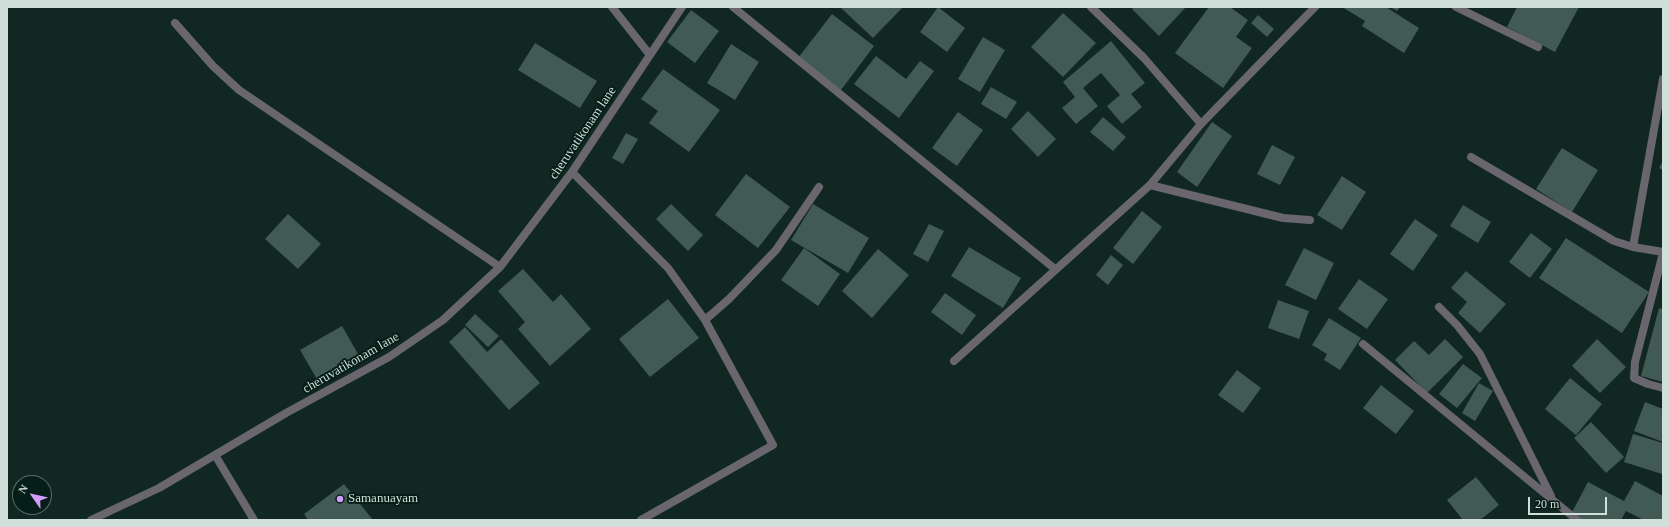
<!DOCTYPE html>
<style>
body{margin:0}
#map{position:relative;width:1670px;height:527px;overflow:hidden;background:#102722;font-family:"Times New Roman",serif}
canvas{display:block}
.frame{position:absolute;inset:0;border:8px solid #d1dfda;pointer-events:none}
.north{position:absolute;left:12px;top:475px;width:40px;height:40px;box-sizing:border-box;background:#061e18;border:1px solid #576b66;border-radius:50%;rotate:304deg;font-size:11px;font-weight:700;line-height:16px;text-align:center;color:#d1dfda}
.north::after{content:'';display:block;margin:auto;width:14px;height:18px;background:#d39cfc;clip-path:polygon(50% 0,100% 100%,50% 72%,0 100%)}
.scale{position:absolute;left:1528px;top:497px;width:79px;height:18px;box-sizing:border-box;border:2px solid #d1dfda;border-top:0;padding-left:5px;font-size:12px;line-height:14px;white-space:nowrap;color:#d1dfda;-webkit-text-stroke:3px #061e18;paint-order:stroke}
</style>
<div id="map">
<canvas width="1670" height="527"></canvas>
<div class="frame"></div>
<div class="north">N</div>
<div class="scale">20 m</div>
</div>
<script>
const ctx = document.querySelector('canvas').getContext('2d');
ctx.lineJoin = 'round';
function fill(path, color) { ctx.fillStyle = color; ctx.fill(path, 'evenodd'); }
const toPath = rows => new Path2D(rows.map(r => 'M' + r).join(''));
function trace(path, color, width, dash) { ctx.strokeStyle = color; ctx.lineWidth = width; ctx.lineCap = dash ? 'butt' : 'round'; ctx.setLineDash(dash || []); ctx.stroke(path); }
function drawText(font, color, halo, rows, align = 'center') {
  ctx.font = font + ' "Times New Roman",serif'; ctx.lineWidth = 4; ctx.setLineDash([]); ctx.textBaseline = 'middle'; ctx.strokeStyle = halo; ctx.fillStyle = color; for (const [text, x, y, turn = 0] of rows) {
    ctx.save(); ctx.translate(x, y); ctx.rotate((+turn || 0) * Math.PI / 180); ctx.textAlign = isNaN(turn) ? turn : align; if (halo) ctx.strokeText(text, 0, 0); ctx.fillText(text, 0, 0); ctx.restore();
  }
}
fill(toPath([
 [840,7,903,7,873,38],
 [938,7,965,28,947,52,920,32],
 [1134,7,1186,7,1159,36,1132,9],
 [1209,7,1230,7,1248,20,1236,37,1252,48,1223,88,1175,53],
 [1342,7,1386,7,1419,28,1404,53,1362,26,1365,21],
 [1390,7,1400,7,1397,11],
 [1517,7,1579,7,1555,52,1507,27],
 [691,10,719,31,695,63,667,42],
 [1063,13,1096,43,1063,77,1031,47],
 [832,14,874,46,841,90,798,58],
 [1258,15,1274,29,1267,37,1251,23],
 [983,37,1005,50,980,92,958,79],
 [1111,41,1145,83,1131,94,1142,107,1122,124,1107,106,1120,95,1101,73,1083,88,1098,106,1076,124,1062,108,1075,97,1063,82],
 [535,43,597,81,580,108,518,70],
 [731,44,759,62,735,100,707,83],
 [876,56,906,79,920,61,934,71,899,118,854,84],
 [663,69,720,110,689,152,649,123,658,111,641,99],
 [991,87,1017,102,1006,119,981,104],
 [1028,111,1056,139,1038,157,1011,129],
 [958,112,983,130,957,166,932,148],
 [1103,117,1126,137,1113,151,1090,132],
 [1212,122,1232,136,1197,187,1177,172],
 [626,133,638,139,623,164,612,158],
 [1272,145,1295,157,1280,185,1257,174],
 [1562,148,1598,170,1572,212,1536,189],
 [1663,161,1663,170,1659,168],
 [746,174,790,207,758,248,715,215],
 [1342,176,1366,192,1342,230,1317,215],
 [671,204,703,235,688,251,656,219],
 [813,204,869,238,848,273,791,240],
 [1463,205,1491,222,1478,243,1450,226],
 [1142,211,1162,227,1133,264,1113,248],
 [288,214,321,244,298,269,265,239],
 [1415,219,1438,235,1413,271,1390,254],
 [929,224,944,231,928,262,913,254],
 [1531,233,1552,249,1530,278,1509,262],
 [1566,238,1649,292,1622,333,1539,278],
 [969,247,1021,278,1003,308,951,276],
 [804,248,840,274,818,306,781,280],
 [1304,248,1334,263,1316,300,1285,285],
 [878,249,909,275,872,318,842,291],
 [1111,255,1123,265,1108,285,1096,275],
 [523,269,553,302,561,294,591,329,550,366,518,329,525,322,498,291],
 [1466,271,1506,304,1480,333,1458,313,1467,302,1451,288],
 [1359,279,1388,299,1367,329,1338,309],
 [945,293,976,315,962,335,931,312],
 [668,299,699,338,650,377,619,339],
 [1278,300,1309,311,1299,339,1268,328],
 [1659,308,1663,309,1663,382,1641,376],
 [475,314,499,336,488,347,465,325],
 [1329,318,1361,338,1340,370,1324,360,1327,354,1312,345],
 [342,326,362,361,321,386,300,350],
 [465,327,487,352,501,339,540,383,509,410,449,342],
 [1445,339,1463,357,1427,393,1395,360,1414,341,1429,355],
 [1597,339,1626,367,1600,393,1572,366],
 [1463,364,1482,378,1457,408,1439,394],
 [1237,370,1261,388,1243,413,1218,395],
 [1570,378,1602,404,1576,435,1545,409],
 [1479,383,1493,391,1475,421,1462,413],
 [1381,385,1414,411,1396,434,1363,408],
 [1645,402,1663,409,1663,442,1634,431],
 [1591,422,1624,457,1606,473,1574,438],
 [1633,434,1663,443,1662,474,1624,462],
 [1476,477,1499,505,1480,520,1463,520,1447,500],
 [1635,481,1663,496,1663,520,1644,520,1626,511,1621,520,1582,520,1571,514,1588,482,1624,501],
 [344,484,373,520,308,520,304,514]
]), '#415a53');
trace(toPath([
 [612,7,650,55],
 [733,7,1055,269],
 [1091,7,1144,58,1201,124],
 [1456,7,1538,47],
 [175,23,213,66,239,90,500,267],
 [1471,157,1614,241,1633,247,1663,252],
 [572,172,668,268,705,320,729,299,776,250,819,187],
 [1150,185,1283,218,1310,220],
 [1633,247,1663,79],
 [1663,253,1635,362,1634,378,1648,384,1663,388],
 [1439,307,1457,325,1480,354,1551,496],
 [1363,344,1577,520],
 [954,361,1150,185,1201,124,1315,7],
 [215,455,254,520],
 [91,520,159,488,286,413,389,357,443,320,500,267,572,172,682,7],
 [641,520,773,445,705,320]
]), '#6a666e', 8);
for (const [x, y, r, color] of [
 [340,499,4,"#d39cfc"]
]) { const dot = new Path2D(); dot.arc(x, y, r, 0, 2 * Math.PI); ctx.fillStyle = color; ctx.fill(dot); trace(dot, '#061e18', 1.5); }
drawText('13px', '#d1dfda', '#061e18', [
 ["cheruvatikonam lane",583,133,-56],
 ["cheruvatikonam lane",351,363,-30]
]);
drawText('13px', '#d1dfda', '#061e18', [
 ["Samanuayam",348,499]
], 'left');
</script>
